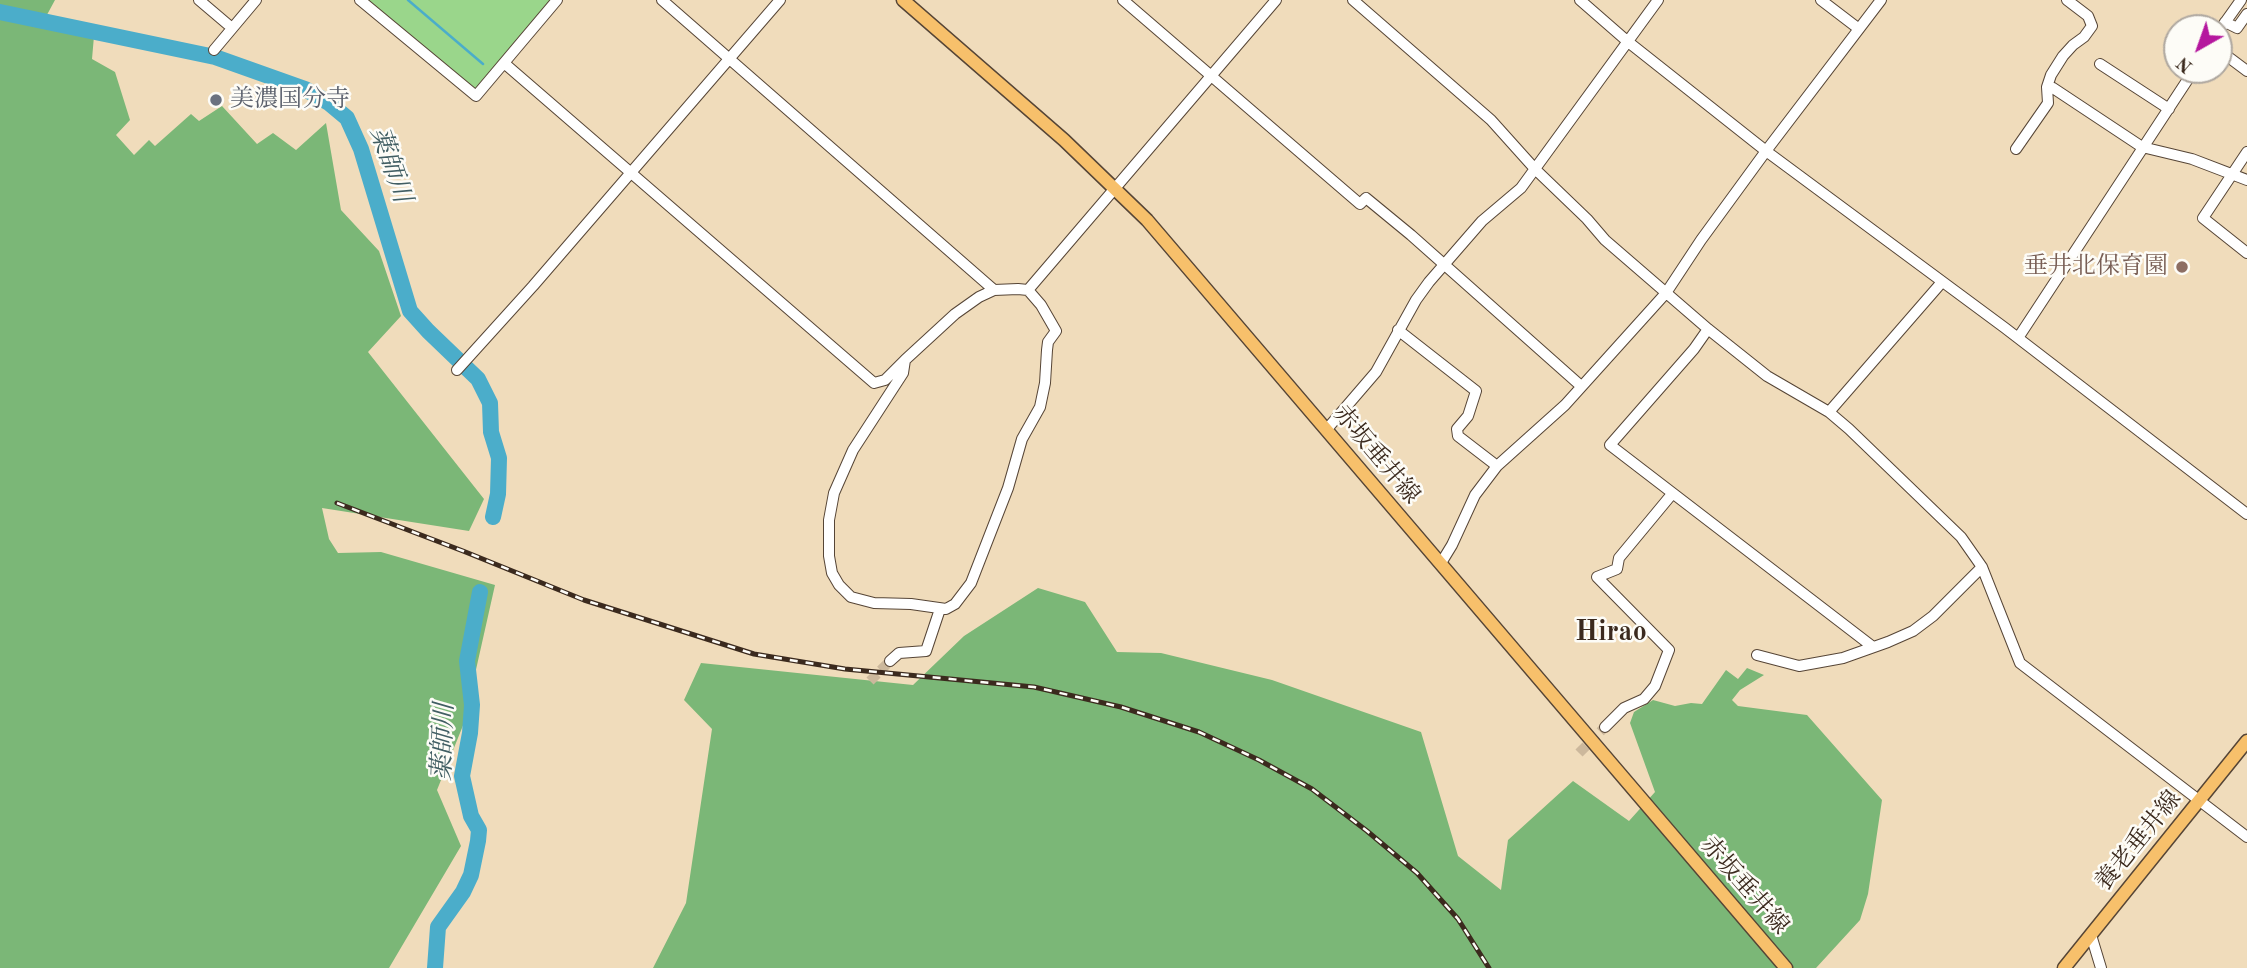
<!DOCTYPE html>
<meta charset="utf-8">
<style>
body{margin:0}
#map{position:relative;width:2247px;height:968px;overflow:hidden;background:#f0dcbb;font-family:"Old Standard TT",serif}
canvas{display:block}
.north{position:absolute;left:2163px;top:14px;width:70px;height:70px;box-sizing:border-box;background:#fdfcf7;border:2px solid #afa8a0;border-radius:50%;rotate:220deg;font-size:19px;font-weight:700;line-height:28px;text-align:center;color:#3b2a1e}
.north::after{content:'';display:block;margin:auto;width:24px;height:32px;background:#b5179e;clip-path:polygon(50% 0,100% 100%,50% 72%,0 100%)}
</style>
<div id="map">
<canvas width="2247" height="968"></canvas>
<div class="north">N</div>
</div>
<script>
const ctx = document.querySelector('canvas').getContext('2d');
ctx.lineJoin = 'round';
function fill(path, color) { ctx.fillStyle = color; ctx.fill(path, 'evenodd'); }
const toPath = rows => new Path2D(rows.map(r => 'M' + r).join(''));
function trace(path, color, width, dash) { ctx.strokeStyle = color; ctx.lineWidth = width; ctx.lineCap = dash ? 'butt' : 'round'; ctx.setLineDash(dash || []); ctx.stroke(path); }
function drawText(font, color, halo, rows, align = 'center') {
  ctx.font = font + ' "Old Standard TT","Noto Serif JP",serif'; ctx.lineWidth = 5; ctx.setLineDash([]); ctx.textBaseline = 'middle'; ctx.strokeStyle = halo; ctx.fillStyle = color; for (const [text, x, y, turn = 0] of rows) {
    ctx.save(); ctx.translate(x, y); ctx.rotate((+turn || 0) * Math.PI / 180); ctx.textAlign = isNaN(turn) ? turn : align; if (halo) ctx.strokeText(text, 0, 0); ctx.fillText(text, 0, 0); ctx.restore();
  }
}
fill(toPath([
 [368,0,551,0,475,90]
]), '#9ad68b');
fill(toPath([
 [0,0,55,0,42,24,94,36,92,59,115,72,130,120,116,135,134,155,149,140,155,146,191,114,199,121,222,106,257,144,273,133,296,150,326,123,341,210,379,251,401,316,368,352,484,499,469,531,322,508,329,539,338,553,381,552,495,585,464,723,437,790,461,846,389,968,0,968],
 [1038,588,1085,602,1117,652,1161,653,1272,680,1421,732,1458,856,1501,890,1508,840,1573,781,1629,821,1655,792,1630,723,1634,712,1653,700,1675,706,1691,703,1702,704,1726,670,1738,679,1747,668,1764,675,1740,690,1732,700,1738,706,1807,715,1882,800,1868,894,1860,920,1816,968,653,968,686,903,712,729,684,700,701,663,913,685,964,636]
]), '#7bb777');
trace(toPath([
 [408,0,483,64]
]), '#4badca', 2.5);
trace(toPath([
 [0,12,215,57,305,89,329,103,347,118,361,149,410,311,428,331,478,379,490,403,491,432,499,458,498,494,493,517],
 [435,968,438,927,463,892,471,875,478,841,479,830,471,816,462,776,470,733,472,705,467,661,480,592]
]), '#4badca', 16);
trace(toPath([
 [870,681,890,661],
 [1579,753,1605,727]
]), '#ccb89c', 10, [10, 5]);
const minor = toPath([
 [199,0,232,28],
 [360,0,476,96,557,0],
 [662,0,994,290],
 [1123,0,1360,204,1366,198,1411,235,1581,386],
 [1353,0,1491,120,1535,169,1587,219,1605,240,1708,329,1767,376,1829,412,1849,429,1961,537,1982,567,2020,663,2247,837],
 [1580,0,1627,41,1766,151,2005,328,2247,514],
 [1821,0,1859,29],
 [2225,22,2237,28,2247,14],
 [2219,31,2241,0],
 [214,50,256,0],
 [2219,50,2247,71],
 [504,63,874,383,885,380,905,360,955,314,979,297,994,290,1018,289,1028,290,1041,305,1056,331,1048,342,1047,350,1045,383,1040,407,1022,439,1008,488,971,583,955,604,946,609,911,604,874,603,851,597,839,585,832,573,829,556,829,520,834,493,853,450,903,373,905,360],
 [2100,64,2169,109],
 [2047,87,2053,88,2142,147,2192,159,2247,180],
 [2016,149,2048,103,2047,87,2051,75,2063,56,2073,45,2084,37,2092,26,2088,16,2067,0],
 [2247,152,2203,218,2247,253],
 [1028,290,1276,0],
 [1708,329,1694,349,1610,445,1873,647],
 [1398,330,1476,391,1468,416,1457,429,1458,436,1497,466],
 [2018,338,2194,70],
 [457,370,533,286,780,0],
 [1829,412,1942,282],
 [1327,429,1376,372,1416,300,1429,282,1482,221,1521,188,1658,0],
 [1441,563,1452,545,1475,495,1497,466,1565,405,1666,293,1701,240,1766,151,1881,0],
 [1757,655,1799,666,1843,658,1888,642,1913,631,1933,616,1982,567],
 [890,661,899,653,926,651,940,609],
 [1605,727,1624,708,1644,699,1655,686,1669,650,1597,577,1617,569,1619,558,1672,494],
 [2091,935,2101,968]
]);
const major = toPath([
 [903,0,1064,140,1147,220,1786,968],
 [2064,968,2247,741]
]);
trace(minor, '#564536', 12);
trace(major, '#564536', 15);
trace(minor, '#fff', 10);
trace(major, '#f7c06b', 12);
const rail = toPath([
 [337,503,463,551,584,600,754,654,845,669,1034,687,1121,707,1199,732,1259,760,1312,789,1367,831,1417,873,1458,919,1489,968]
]);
trace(rail, '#3b2a1e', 5);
trace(rail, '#fdfcf7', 2.5, [8]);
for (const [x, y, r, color] of [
 [216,100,7,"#6b7280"],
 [2182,267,7,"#8d6e63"]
]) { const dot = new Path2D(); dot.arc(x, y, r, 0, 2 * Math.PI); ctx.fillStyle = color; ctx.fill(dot); trace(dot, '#fdfcf7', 2.5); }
drawText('24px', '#5b616d', '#fdfcf7', [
 ["美濃国分寺",230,100]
], 'left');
drawText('24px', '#785e54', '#fdfcf7', [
 ["垂井北保育園",2168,267]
], 'right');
drawText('24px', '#3b2a1e', '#fdfcf7', [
 ["赤坂垂井線",1376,455,50],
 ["養老垂井線",2139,841,-51],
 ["赤坂垂井線",1744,886,49]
]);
drawText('italic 26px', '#415e63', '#fdfcf7', [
 ["薬師川",390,165,71],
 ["薬師川",444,742,-88]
]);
drawText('bold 28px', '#3b2a1e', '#fdfcf7', [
 ["Hirao",1611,633]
]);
</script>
